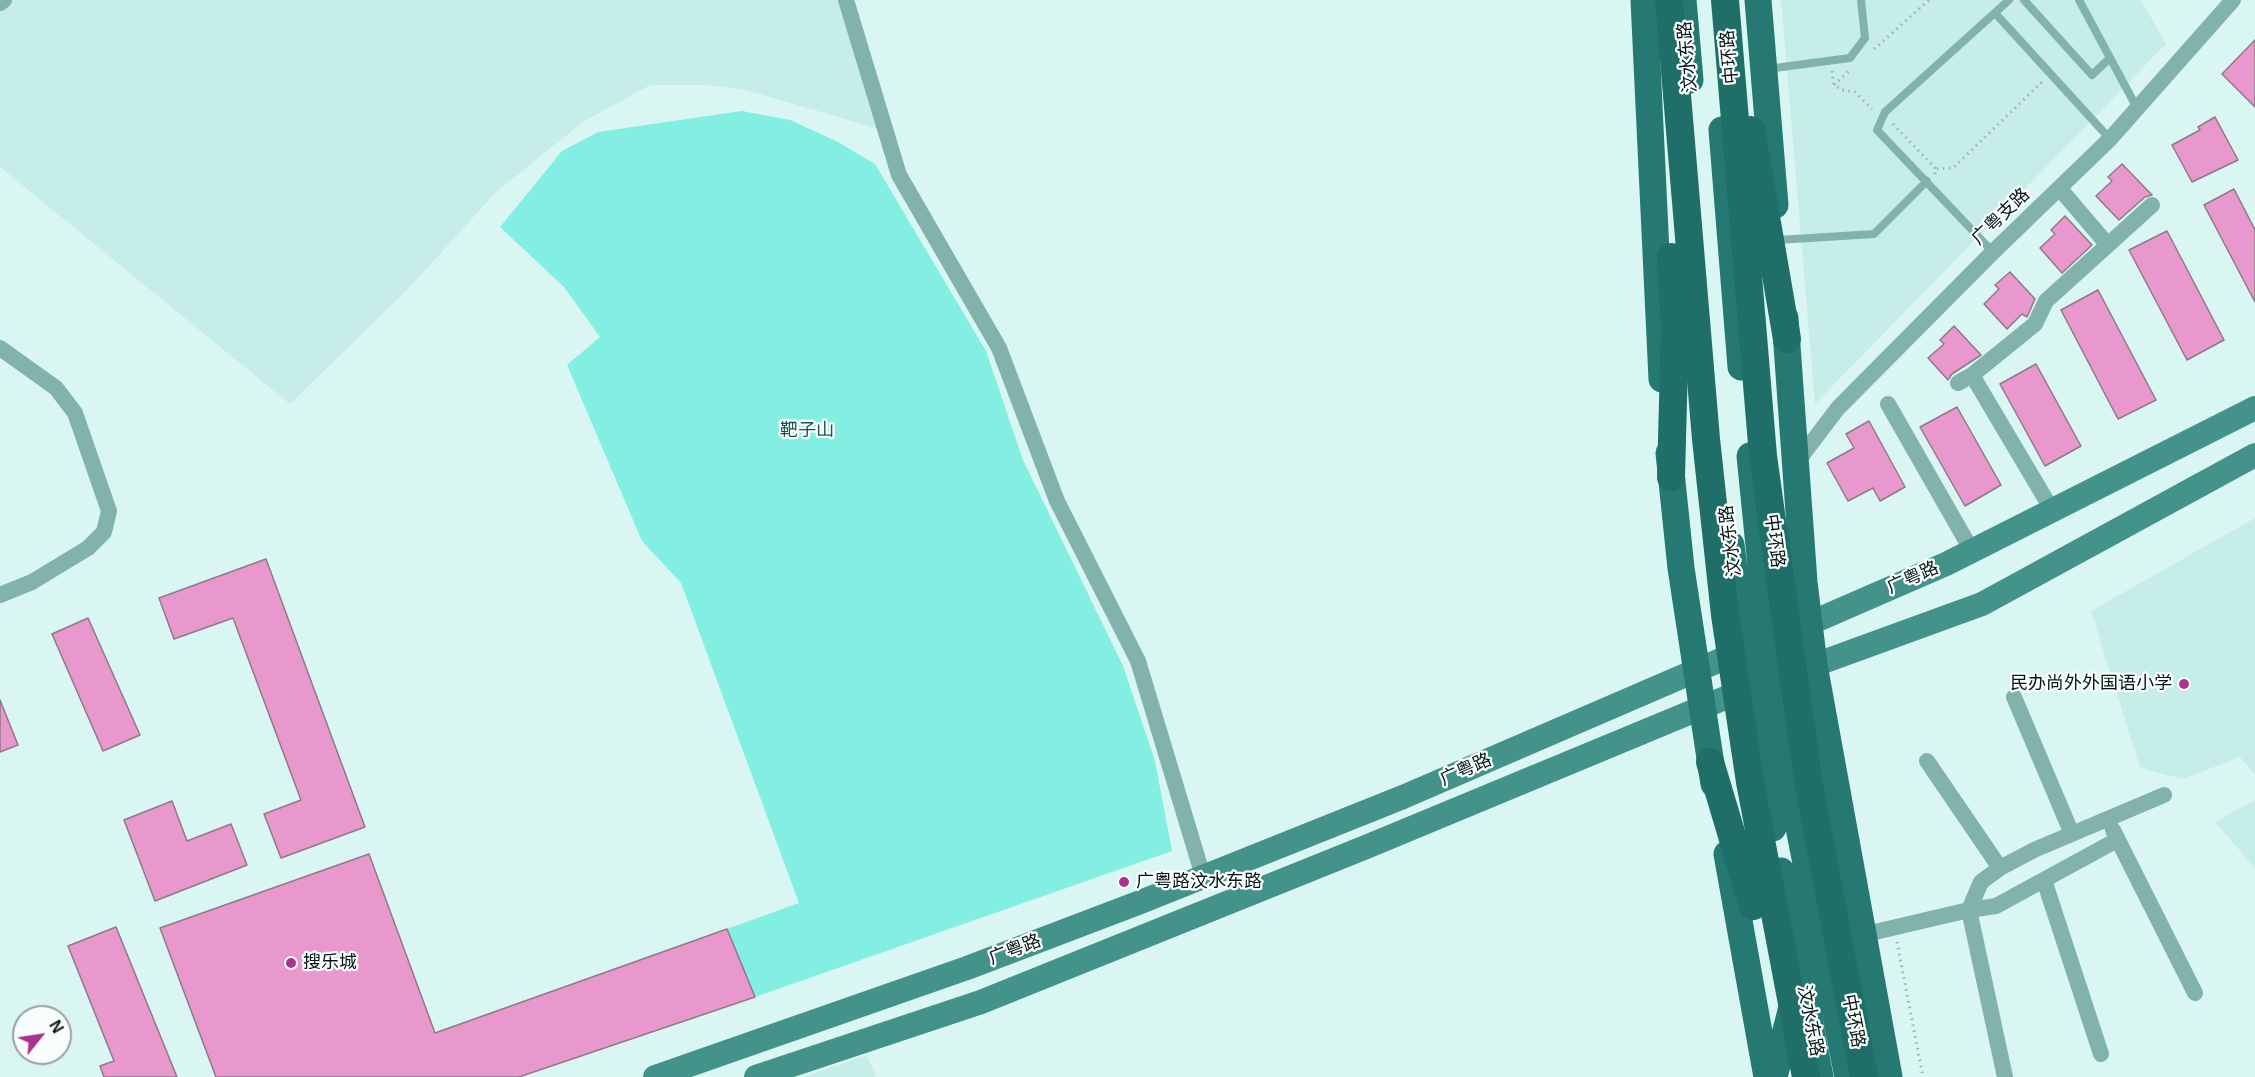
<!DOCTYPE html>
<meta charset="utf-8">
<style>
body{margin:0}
#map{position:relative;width:2255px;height:1077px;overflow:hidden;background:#daf6f2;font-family:Arial,sans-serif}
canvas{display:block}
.north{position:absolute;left:12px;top:1005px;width:60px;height:60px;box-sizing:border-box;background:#f8fefd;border:2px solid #99a19f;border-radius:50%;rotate:60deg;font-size:16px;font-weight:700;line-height:24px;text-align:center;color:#0a1513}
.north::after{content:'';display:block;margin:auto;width:21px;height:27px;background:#aa348b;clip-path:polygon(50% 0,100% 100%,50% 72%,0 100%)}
</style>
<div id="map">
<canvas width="2255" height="1077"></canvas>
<div class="north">N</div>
</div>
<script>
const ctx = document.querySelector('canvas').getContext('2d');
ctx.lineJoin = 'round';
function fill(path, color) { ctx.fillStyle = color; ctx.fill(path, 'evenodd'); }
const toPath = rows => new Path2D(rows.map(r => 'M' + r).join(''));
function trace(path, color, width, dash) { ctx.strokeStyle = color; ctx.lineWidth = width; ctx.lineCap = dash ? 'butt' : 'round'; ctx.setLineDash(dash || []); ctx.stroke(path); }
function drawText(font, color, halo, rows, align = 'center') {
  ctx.font = font + ' Arial,"Noto Sans SC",sans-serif'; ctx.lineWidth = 4.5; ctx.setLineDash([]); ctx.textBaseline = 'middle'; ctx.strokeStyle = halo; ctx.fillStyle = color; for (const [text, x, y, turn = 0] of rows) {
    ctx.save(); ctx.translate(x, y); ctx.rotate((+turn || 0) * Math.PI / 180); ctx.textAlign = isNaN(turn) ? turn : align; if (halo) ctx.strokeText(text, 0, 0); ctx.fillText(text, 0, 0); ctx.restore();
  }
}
fill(toPath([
 [7,0,846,0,886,131,742,89,705,85,650,85,583,122,496,192,409,288,290,404,0,167,0,5],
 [1781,0,2141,0,2166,44,1815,404],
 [2255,518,2255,775,2240,757,2183,779,2140,768,2091,611],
 [2255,800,2255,868,2215,822],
 [867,1055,876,1077,804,1077]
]), '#c7ede8');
fill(toPath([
 [742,111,790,120,838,142,875,164,986,351,1023,460,1123,666,1155,761,1172,851,755,997,727,929,799,903,681,583,642,541,567,365,600,337,564,287,500,227,562,151,598,132]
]), '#83eee2');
const building = toPath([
 [2255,40,2255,107,2222,74,2255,40],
 [2215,117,2238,160,2192,182,2172,145,2200,130,2198,127,2215,117],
 [2122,164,2152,195,2145,197,2119,220,2096,196,2112,181,2108,177,2122,164],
 [2234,189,2255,230,2255,302,2204,205,2234,189],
 [2065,216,2092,245,2062,273,2040,248,2055,234,2051,230,2065,216],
 [2167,231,2224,340,2187,360,2129,250,2167,231],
 [2010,272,2035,299,2027,317,2022,314,2007,329,1984,304,1999,289,1995,285,2010,272],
 [2098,290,2156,400,2118,419,2061,310,2098,290],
 [1954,326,1981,355,1952,374,1948,380,1928,358,1944,344,1940,340,1954,326],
 [2036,364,2081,446,2045,466,2000,384,2036,364],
 [1957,407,2001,485,1965,506,1920,427,1957,407],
 [1869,421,1905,487,1880,501,1873,488,1848,501,1827,463,1854,448,1846,434,1869,421],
 [266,559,365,827,281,858,264,814,301,800,233,618,174,639,159,598,266,559],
 [88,618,140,735,103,751,52,634,88,618],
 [0,700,18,745,0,752,0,700],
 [172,801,187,841,231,824,247,865,155,901,124,820,172,801],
 [369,854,435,1033,727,929,755,997,519,1077,216,1077,160,928,369,854],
 [116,927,177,1077,104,1077,100,1066,114,1061,68,946,116,927]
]);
fill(building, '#e898cd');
trace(building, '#8e7a87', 1.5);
trace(toPath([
 [1874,49,1929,0],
 [1832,71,1834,85,1842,90,1855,92,1872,109],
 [1834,85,1849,71],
 [1893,124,1936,169],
 [1935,174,1936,169,1953,168,2043,81],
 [1897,942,1923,1077]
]), '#9bb2af', 3, [1.5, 4.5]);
trace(toPath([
 [2024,0,2092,75,2110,58],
 [2079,0,2137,108],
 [1995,13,2110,139],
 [1767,69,1850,58,1865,38,1861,0],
 [1778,240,1874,234,1927,181],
 [1993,252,1877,130,1885,112,2009,0]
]), '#81b2ac', 8);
trace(toPath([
 [846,0,899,175,999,348,1057,501,1138,661,1203,876],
 [0,3,4,0],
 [2060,189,2107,244],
 [0,348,56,388,75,413,109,511,104,532,88,548,32,582,0,595],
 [1972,375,2052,510],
 [1958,383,1972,375,2035,324,2046,301,2152,205],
 [1888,404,1972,551],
 [1797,462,1838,408,1993,252,2110,139,2233,0],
 [2014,697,2072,834],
 [1927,761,2000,868],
 [2113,830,2195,993],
 [2044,880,2101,1054],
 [1862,935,1969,910,1996,906,2117,840],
 [2005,1077,1969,910,1981,882,2000,868,2034,850,2164,795]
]), '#81b2ac', 16);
trace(toPath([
 [1792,631,1946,564,2255,408],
 [1798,671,1982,604,2255,455],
 [655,1077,967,968,1138,903,1403,797,1746,649],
 [756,1077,981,1002,1366,847,1754,686]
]), '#43938b', 24);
trace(toPath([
 [1644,0,1662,379],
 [1683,0,1690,80],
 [1758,0,1775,205],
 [1722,130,1741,367],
 [1785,318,1804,582,1814,665,1889,1077],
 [1669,453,1681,568,1714,784],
 [1750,456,1764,596,1793,797,1848,1077],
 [1731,545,1750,688,1773,828],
 [1727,854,1767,1077],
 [1781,871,1820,1077],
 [1774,1077,1793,1003]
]), '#257972', 27);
trace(toPath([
 [1751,130,1787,339],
 [1671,477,1675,326],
 [1710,762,1753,906]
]), '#1f6e67', 28);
trace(toPath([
 [1669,0,1706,439,1725,615,1750,782,1806,1077],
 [1725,0,1763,456,1808,780,1864,1077],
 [1671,257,1675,326]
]), '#1f6e67', 28);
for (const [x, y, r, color] of [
 [2184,684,6,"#aa348b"],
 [1124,882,6,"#aa348b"],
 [291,963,6,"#aa348b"]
]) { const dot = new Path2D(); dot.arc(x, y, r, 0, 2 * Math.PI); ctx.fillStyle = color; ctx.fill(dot); trace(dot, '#f8fefd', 2); }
drawText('18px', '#0a1513', '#f8fefd', [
 ["汶水东路",1688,57,-95],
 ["中环路",1730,57,-95],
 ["广粤支路",2001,217,-44],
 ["汶水东路",1731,541,-97],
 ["中环路",1774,541,83],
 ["广粤路",1913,578,-24],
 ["广粤路",1466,770,-24],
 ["广粤路",1015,950,-21],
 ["汶水东路",1810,1021,79],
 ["中环路",1853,1021,79]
]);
drawText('18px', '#1b534e', '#f8fefd', [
 ["靶子山",807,431]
]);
drawText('18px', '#0a1513', '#f8fefd', [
 ["民办尚外外国语小学",2172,684,"right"],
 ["广粤路汶水东路",1136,882],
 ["搜乐城",303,963]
], 'left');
</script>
